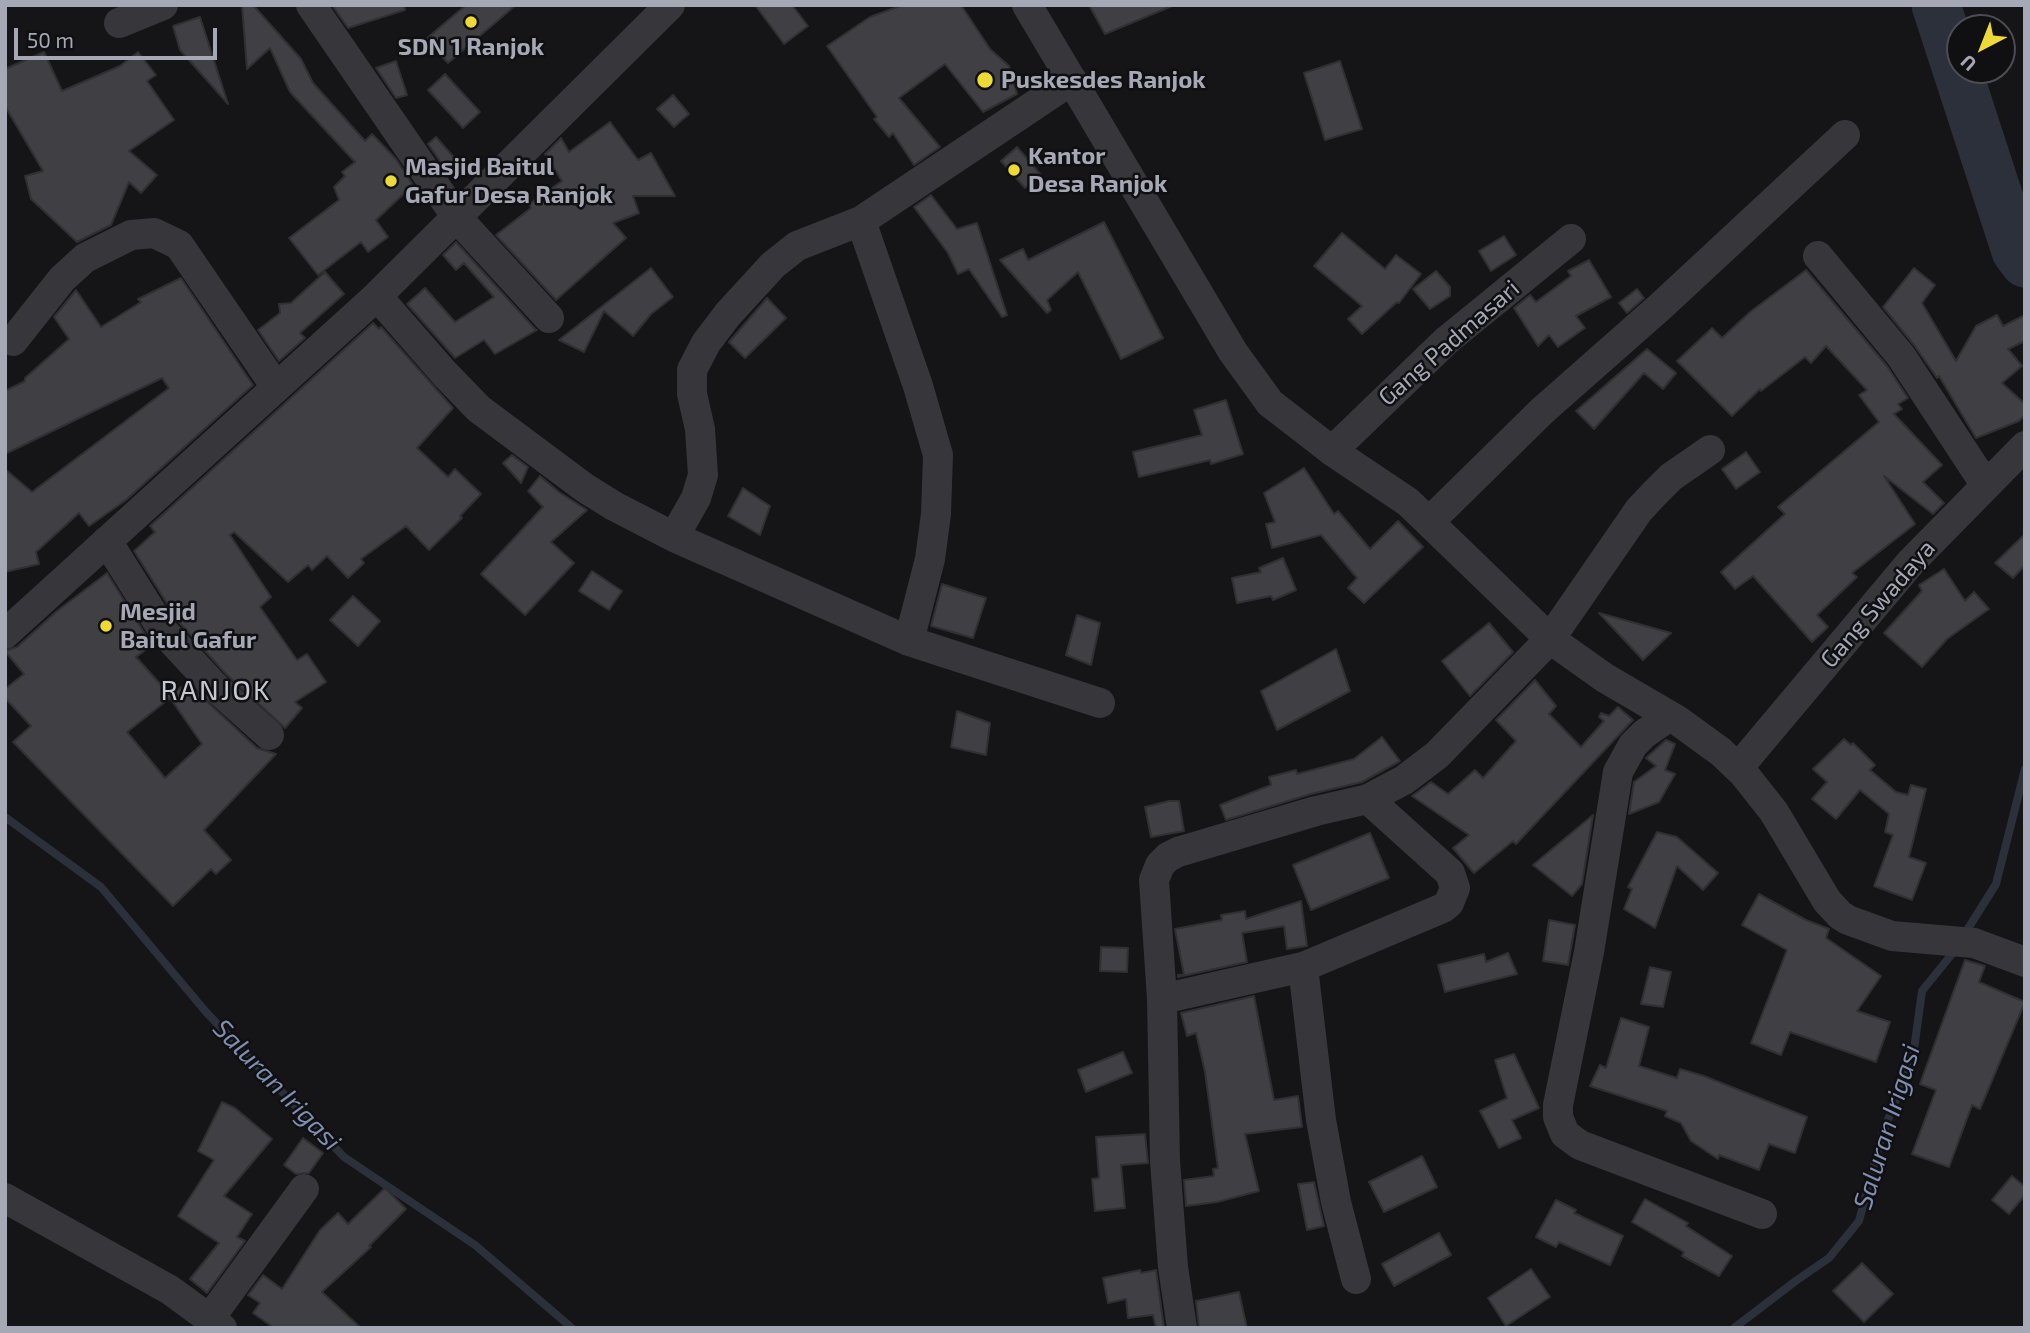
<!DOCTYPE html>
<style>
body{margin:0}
#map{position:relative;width:2030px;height:1333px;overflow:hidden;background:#151517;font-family:"Exo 2",sans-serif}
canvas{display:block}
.frame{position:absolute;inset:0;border:7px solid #a7a8b6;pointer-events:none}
.north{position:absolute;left:1946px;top:14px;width:70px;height:70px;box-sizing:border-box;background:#101012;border:2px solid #4c4d54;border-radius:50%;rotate:222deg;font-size:19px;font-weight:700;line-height:28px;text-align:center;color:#a7a8b6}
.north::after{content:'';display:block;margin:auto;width:24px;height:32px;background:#edda36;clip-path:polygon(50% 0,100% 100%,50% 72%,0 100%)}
.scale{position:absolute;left:14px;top:28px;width:203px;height:32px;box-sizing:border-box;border:4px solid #a7a8b6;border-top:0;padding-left:9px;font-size:21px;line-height:24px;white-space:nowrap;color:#a7a8b6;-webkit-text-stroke:5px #101012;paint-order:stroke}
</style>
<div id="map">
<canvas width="2030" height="1333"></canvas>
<div class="frame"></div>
<div class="north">U</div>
<div class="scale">50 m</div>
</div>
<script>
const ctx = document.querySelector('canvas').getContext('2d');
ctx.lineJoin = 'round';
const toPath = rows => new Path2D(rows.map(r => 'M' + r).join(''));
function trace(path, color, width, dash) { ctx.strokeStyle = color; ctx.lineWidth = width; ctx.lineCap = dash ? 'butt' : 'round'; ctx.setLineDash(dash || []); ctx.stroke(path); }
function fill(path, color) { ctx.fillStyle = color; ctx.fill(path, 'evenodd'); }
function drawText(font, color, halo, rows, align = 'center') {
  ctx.font = font + ' "Exo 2",sans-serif'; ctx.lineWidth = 5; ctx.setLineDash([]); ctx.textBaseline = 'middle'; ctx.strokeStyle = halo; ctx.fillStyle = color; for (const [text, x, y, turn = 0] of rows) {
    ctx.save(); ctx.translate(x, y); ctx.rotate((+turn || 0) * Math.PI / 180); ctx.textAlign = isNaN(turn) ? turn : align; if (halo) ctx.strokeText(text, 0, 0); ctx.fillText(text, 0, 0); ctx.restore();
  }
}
trace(toPath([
 [5,817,101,887,206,1012,344,1157,475,1245,572,1328],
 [1964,935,1996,884,2025,769],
 [1734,1328,1797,1280,1829,1258,1859,1221,1882,1135,1913,1057,1922,991,1956,949]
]), '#2b303a', 8);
trace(toPath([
 [1936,5,2016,251,2025,263]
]), '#2b303a', 49);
const building = toPath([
 [242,5,253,5,301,59,313,83,365,141,372,134,396,159,413,185,376,220,388,237,368,252,361,242,318,275,289,238,339,200,334,187,345,176,342,172,355,162,290,92,270,48,247,69,242,5],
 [332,5,404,5,405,10,348,28,332,5],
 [466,5,516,5,448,63,426,39,466,5],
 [755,5,792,5,808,26,784,44,755,5],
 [903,5,961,5,990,49,1009,66,1017,94,983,112,945,64,899,98,940,147,914,165,893,133,889,137,874,119,877,117,827,46,870,17,903,5],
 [1089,5,1172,5,1172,6,1105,34,1089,5],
 [200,17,228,104,180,50,173,26,200,17],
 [44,52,62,91,120,66,138,52,156,75,147,81,174,120,129,151,157,175,141,193,129,182,111,225,77,242,31,199,25,176,43,171,5,106,5,69,44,52],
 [396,61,407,95,396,98,376,68,396,61],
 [1340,61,1362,129,1325,140,1304,73,1340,61],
 [445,74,480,112,463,128,428,90,445,74],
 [673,95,689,114,674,127,657,109,673,95],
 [610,122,638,160,651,153,675,196,633,196,639,213,613,223,626,238,556,300,496,235,531,208,529,204,562,181,545,154,561,138,569,152,610,122],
 [436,137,459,163,448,173,428,144,436,137],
 [1017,147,1041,175,1025,188,1001,161,1017,147],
 [931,195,957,229,977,223,1007,315,1002,317,969,269,958,274,948,253,914,207,931,195],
 [1104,222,1163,338,1121,359,1078,272,1047,300,1051,310,1047,313,1000,260,1023,249,1028,260,1104,222],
 [1342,233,1385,269,1396,255,1421,274,1399,303,1397,302,1362,334,1348,319,1362,306,1314,266,1342,233],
 [1504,236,1516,255,1491,271,1479,251,1504,236],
 [456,242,536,330,537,330,495,354,484,340,455,358,407,304,425,288,455,322,494,297,464,263,456,270,443,255,456,242],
 [1589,260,1611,297,1576,316,1585,328,1558,347,1549,335,1538,346,1514,308,1530,295,1536,302,1571,276,1568,271,1589,260],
 [651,268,673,297,651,314,633,336,604,311,584,352,559,340,651,268],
 [1914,268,1935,285,1922,303,1956,361,1976,326,1997,315,2003,326,2025,315,2025,341,2008,349,2022,366,2002,383,2025,404,2025,415,2019,421,1976,438,1939,376,1937,378,1914,345,1883,307,1914,268],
 [1806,270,1887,366,1908,398,1898,404,1902,409,1894,414,1942,465,1923,482,1944,503,1933,514,1884,476,1915,524,1852,573,1857,577,1817,615,1828,627,1812,642,1753,576,1735,589,1721,572,1785,514,1778,507,1879,422,1859,395,1867,390,1826,346,1811,363,1805,357,1761,391,1760,389,1732,416,1677,361,1712,328,1722,338,1750,312,1806,270],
 [1436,271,1450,287,1450,296,1430,309,1413,289,1436,271],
 [325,272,344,294,300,333,305,338,279,361,258,330,280,313,279,304,291,303,325,272],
 [181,278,253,385,126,500,89,526,79,513,36,552,39,564,5,572,5,469,32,492,169,388,162,378,5,454,5,391,25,381,25,378,69,339,54,317,76,290,101,327,141,302,138,299,181,278],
 [1637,289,1644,298,1627,313,1619,303,1637,289],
 [767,298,786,318,745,358,729,342,767,298],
 [373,323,379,329,381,327,453,408,417,448,448,477,455,469,481,494,460,516,462,518,429,550,406,526,361,559,364,563,348,578,327,556,312,570,308,565,288,582,234,532,230,535,271,597,260,607,297,660,307,654,326,682,295,702,302,708,285,728,225,673,178,621,134,551,155,532,150,526,373,323],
 [1647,349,1676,373,1663,389,1644,373,1594,429,1576,411,1647,349],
 [1226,400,1243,454,1211,464,1210,460,1139,477,1133,452,1202,435,1194,410,1226,400],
 [1746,452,1760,472,1736,489,1722,469,1746,452],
 [512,455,528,467,521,483,503,463,512,455],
 [1304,468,1334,514,1338,511,1370,549,1398,521,1423,547,1364,603,1348,588,1357,578,1321,535,1272,548,1266,524,1275,522,1264,493,1304,468],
 [540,476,559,492,587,510,551,542,574,563,525,615,481,574,543,507,528,491,540,476],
 [743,488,770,506,760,535,728,516,743,488],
 [2025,534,2025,565,2013,578,1995,563,2025,534],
 [1283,558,1296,590,1273,600,1271,596,1237,603,1232,578,1261,572,1259,568,1283,558],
 [1944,569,1965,601,1974,592,1989,609,1947,639,1922,667,1884,633,1922,591,1919,585,1944,569],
 [592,571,622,591,609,610,579,591,592,571],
 [107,573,152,645,136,657,170,695,187,683,257,748,276,754,204,830,231,860,216,874,211,869,173,906,13,742,31,726,5,698,5,689,24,674,5,651,17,647,57,611,107,573],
 [170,698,202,744,165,778,127,732,170,698],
 [942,584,986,598,973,638,931,626,942,584],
 [353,596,380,621,358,646,330,620,353,596],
 [1599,613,1671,633,1643,660,1599,613],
 [1077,615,1100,623,1091,665,1066,655,1077,615],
 [1489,623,1513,652,1470,696,1442,661,1489,623],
 [1336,649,1350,691,1277,730,1261,691,1336,649],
 [1535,680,1556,706,1549,714,1581,747,1604,721,1599,717,1601,713,1609,716,1618,707,1633,720,1516,844,1513,841,1474,873,1453,848,1469,835,1412,796,1431,782,1448,794,1475,770,1483,778,1516,741,1496,720,1535,680],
 [957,711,990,723,986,755,951,747,957,711],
 [1382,737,1400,761,1362,782,1311,794,1226,820,1220,805,1271,785,1269,777,1296,770,1297,774,1354,759,1382,737],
 [1844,739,1851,745,1853,743,1875,765,1870,770,1896,792,1908,795,1911,785,1926,789,1909,857,1926,863,1912,900,1874,886,1893,835,1885,832,1889,814,1860,790,1836,819,1812,799,1827,782,1813,769,1844,739],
 [1666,740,1675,744,1665,770,1675,774,1659,802,1629,814,1634,782,1656,766,1646,758,1666,740],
 [1169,801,1179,801,1184,831,1151,837,1145,807,1169,801],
 [1593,815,1582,884,1572,896,1533,865,1593,815],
 [1657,832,1677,837,1718,873,1703,890,1677,866,1655,928,1624,909,1632,889,1628,887,1657,832],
 [1370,833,1389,878,1311,910,1293,865,1370,833],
 [1759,894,1806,920,1829,929,1826,938,1881,976,1857,1011,1890,1022,1876,1062,1790,1032,1781,1055,1751,1043,1787,950,1742,925,1759,894],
 [1301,901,1307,946,1287,949,1284,926,1242,933,1247,962,1178,977,1178,975,1184,975,1175,929,1222,920,1221,915,1245,911,1246,919,1301,901],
 [1549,920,1575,925,1568,965,1543,961,1549,920],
 [1101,947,1128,948,1127,972,1100,971,1101,947],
 [1508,953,1517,974,1445,992,1438,965,1484,954,1486,962,1508,953],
 [1965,960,1985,966,1979,982,2025,1002,1980,1109,1972,1105,1949,1167,1912,1154,1936,1090,1920,1084,1965,960],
 [1650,967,1671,972,1663,1007,1641,1004,1650,967],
 [1254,996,1274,1100,1298,1096,1302,1127,1245,1134,1259,1191,1217,1202,1186,1206,1184,1180,1214,1176,1213,1169,1218,1168,1205,1072,1196,1033,1187,1036,1181,1013,1254,996],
 [1621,1018,1649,1027,1639,1066,1677,1078,1680,1069,1704,1076,1807,1117,1795,1153,1769,1144,1759,1170,1719,1155,1718,1159,1691,1141,1681,1123,1665,1116,1667,1111,1590,1086,1600,1065,1606,1068,1621,1018],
 [1123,1052,1132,1073,1086,1092,1078,1070,1123,1052],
 [1514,1054,1539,1108,1512,1120,1521,1138,1499,1148,1480,1111,1507,1098,1495,1060,1514,1054],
 [222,1102,235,1108,272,1139,224,1196,252,1214,237,1237,245,1241,207,1293,190,1279,219,1243,178,1216,214,1160,198,1151,222,1102],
 [1145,1134,1148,1163,1121,1165,1125,1208,1095,1211,1092,1179,1099,1178,1096,1137,1145,1134],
 [303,1138,323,1153,309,1173,296,1174,284,1165,303,1138],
 [1422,1156,1437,1187,1384,1212,1369,1182,1422,1156],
 [2012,1176,2025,1187,2025,1195,2009,1214,1992,1200,2012,1176],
 [1314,1182,1324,1226,1307,1230,1298,1184,1314,1182],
 [385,1188,406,1209,369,1246,371,1247,322,1292,361,1328,274,1328,253,1313,260,1303,248,1295,263,1275,282,1289,320,1230,338,1213,348,1224,385,1188],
 [1645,1199,1688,1223,1686,1226,1732,1256,1719,1276,1682,1256,1684,1252,1632,1222,1645,1199],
 [1556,1200,1576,1210,1574,1213,1623,1236,1610,1265,1559,1242,1556,1247,1536,1237,1556,1200],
 [1439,1233,1451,1255,1394,1286,1382,1264,1439,1233],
 [1862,1263,1893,1294,1864,1322,1833,1291,1862,1263],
 [1531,1269,1550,1297,1506,1326,1488,1298,1531,1269],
 [1140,1270,1141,1273,1156,1270,1164,1328,1156,1328,1153,1315,1128,1318,1126,1299,1108,1303,1103,1278,1140,1270],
 [1239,1292,1247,1328,1199,1328,1196,1301,1239,1292]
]);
fill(building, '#3f3f44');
trace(building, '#302f32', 2);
trace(toPath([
 [311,5,458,219,549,318],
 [1027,5,1233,352,1270,403,1332,451,1408,502,1550,639,1605,678,1677,720,1721,752,1744,774,1774,812,1827,901,1840,915,1848,920,1892,936,1974,943,2025,962],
 [119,23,163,5],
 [861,221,918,386,938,455,936,514,930,559,909,641],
 [1818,256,1901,356,1985,484],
 [377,296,445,374,479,409,585,488,614,506,674,537,909,641,1100,703],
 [13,341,62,279,85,258,131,235,154,233,179,245,276,387],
 [1332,451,1446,341,1571,239],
 [1429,522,1542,411,1661,306,1845,135],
 [674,537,696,498,703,475,700,429,692,394,692,370,706,343,728,314,773,265,797,246,861,221,1072,80],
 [107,541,164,632,213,685,269,735],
 [5,634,377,296,670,5],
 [1670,716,1644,734,1633,745,1618,772,1589,952,1558,1105,1558,1117,1565,1134,1580,1145,1762,1214],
 [1738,768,1911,562,2025,446],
 [1303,967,1321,1120,1336,1202,1356,1279],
 [1162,999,1303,967,1443,908,1449,903,1455,888,1450,873,1368,799],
 [5,1198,170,1290,222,1328],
 [210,1318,304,1189],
 [1182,1328,1173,1267,1165,1161,1162,999,1154,880,1160,865,1168,857,1178,852,1316,811,1368,799,1404,780,1437,755,1550,639,1639,510,1655,493,1671,477,1710,450]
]), '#36363b', 30);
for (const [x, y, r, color] of [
 [471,22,7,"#edda36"],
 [985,80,9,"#edda36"],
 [1014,170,7,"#edda36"],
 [391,181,7,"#edda36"],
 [106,626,7,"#edda36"]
]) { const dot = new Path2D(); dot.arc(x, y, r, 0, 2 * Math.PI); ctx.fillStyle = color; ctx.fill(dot); trace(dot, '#101012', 2.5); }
drawText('bold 24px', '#a7a8b6', '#101012', [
 ["SDN 1 Ranjok",471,47,"center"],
 ["Puskesdes Ranjok",1001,80],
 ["Kantor",1028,156],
 ["Desa Ranjok",1028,184],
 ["Masjid Baitul",405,167],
 ["Gafur Desa Ranjok",405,195],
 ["Mesjid",120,612],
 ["Baitul Gafur",120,640]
], 'left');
drawText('24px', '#a7a8b6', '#101012', [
 ["Gang Padmasari",1449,343,-41],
 ["Gang Swadaya",1878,604,-49]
]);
drawText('italic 26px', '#7f8eb1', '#101012', [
 ["Saluran Irigasi",277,1085,46],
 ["Saluran Irigasi",1887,1127,-73]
]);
ctx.letterSpacing = '2px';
drawText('28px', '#c8c8d3', '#101012', [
 ["RANJOK",216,691]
]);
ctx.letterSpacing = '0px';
</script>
